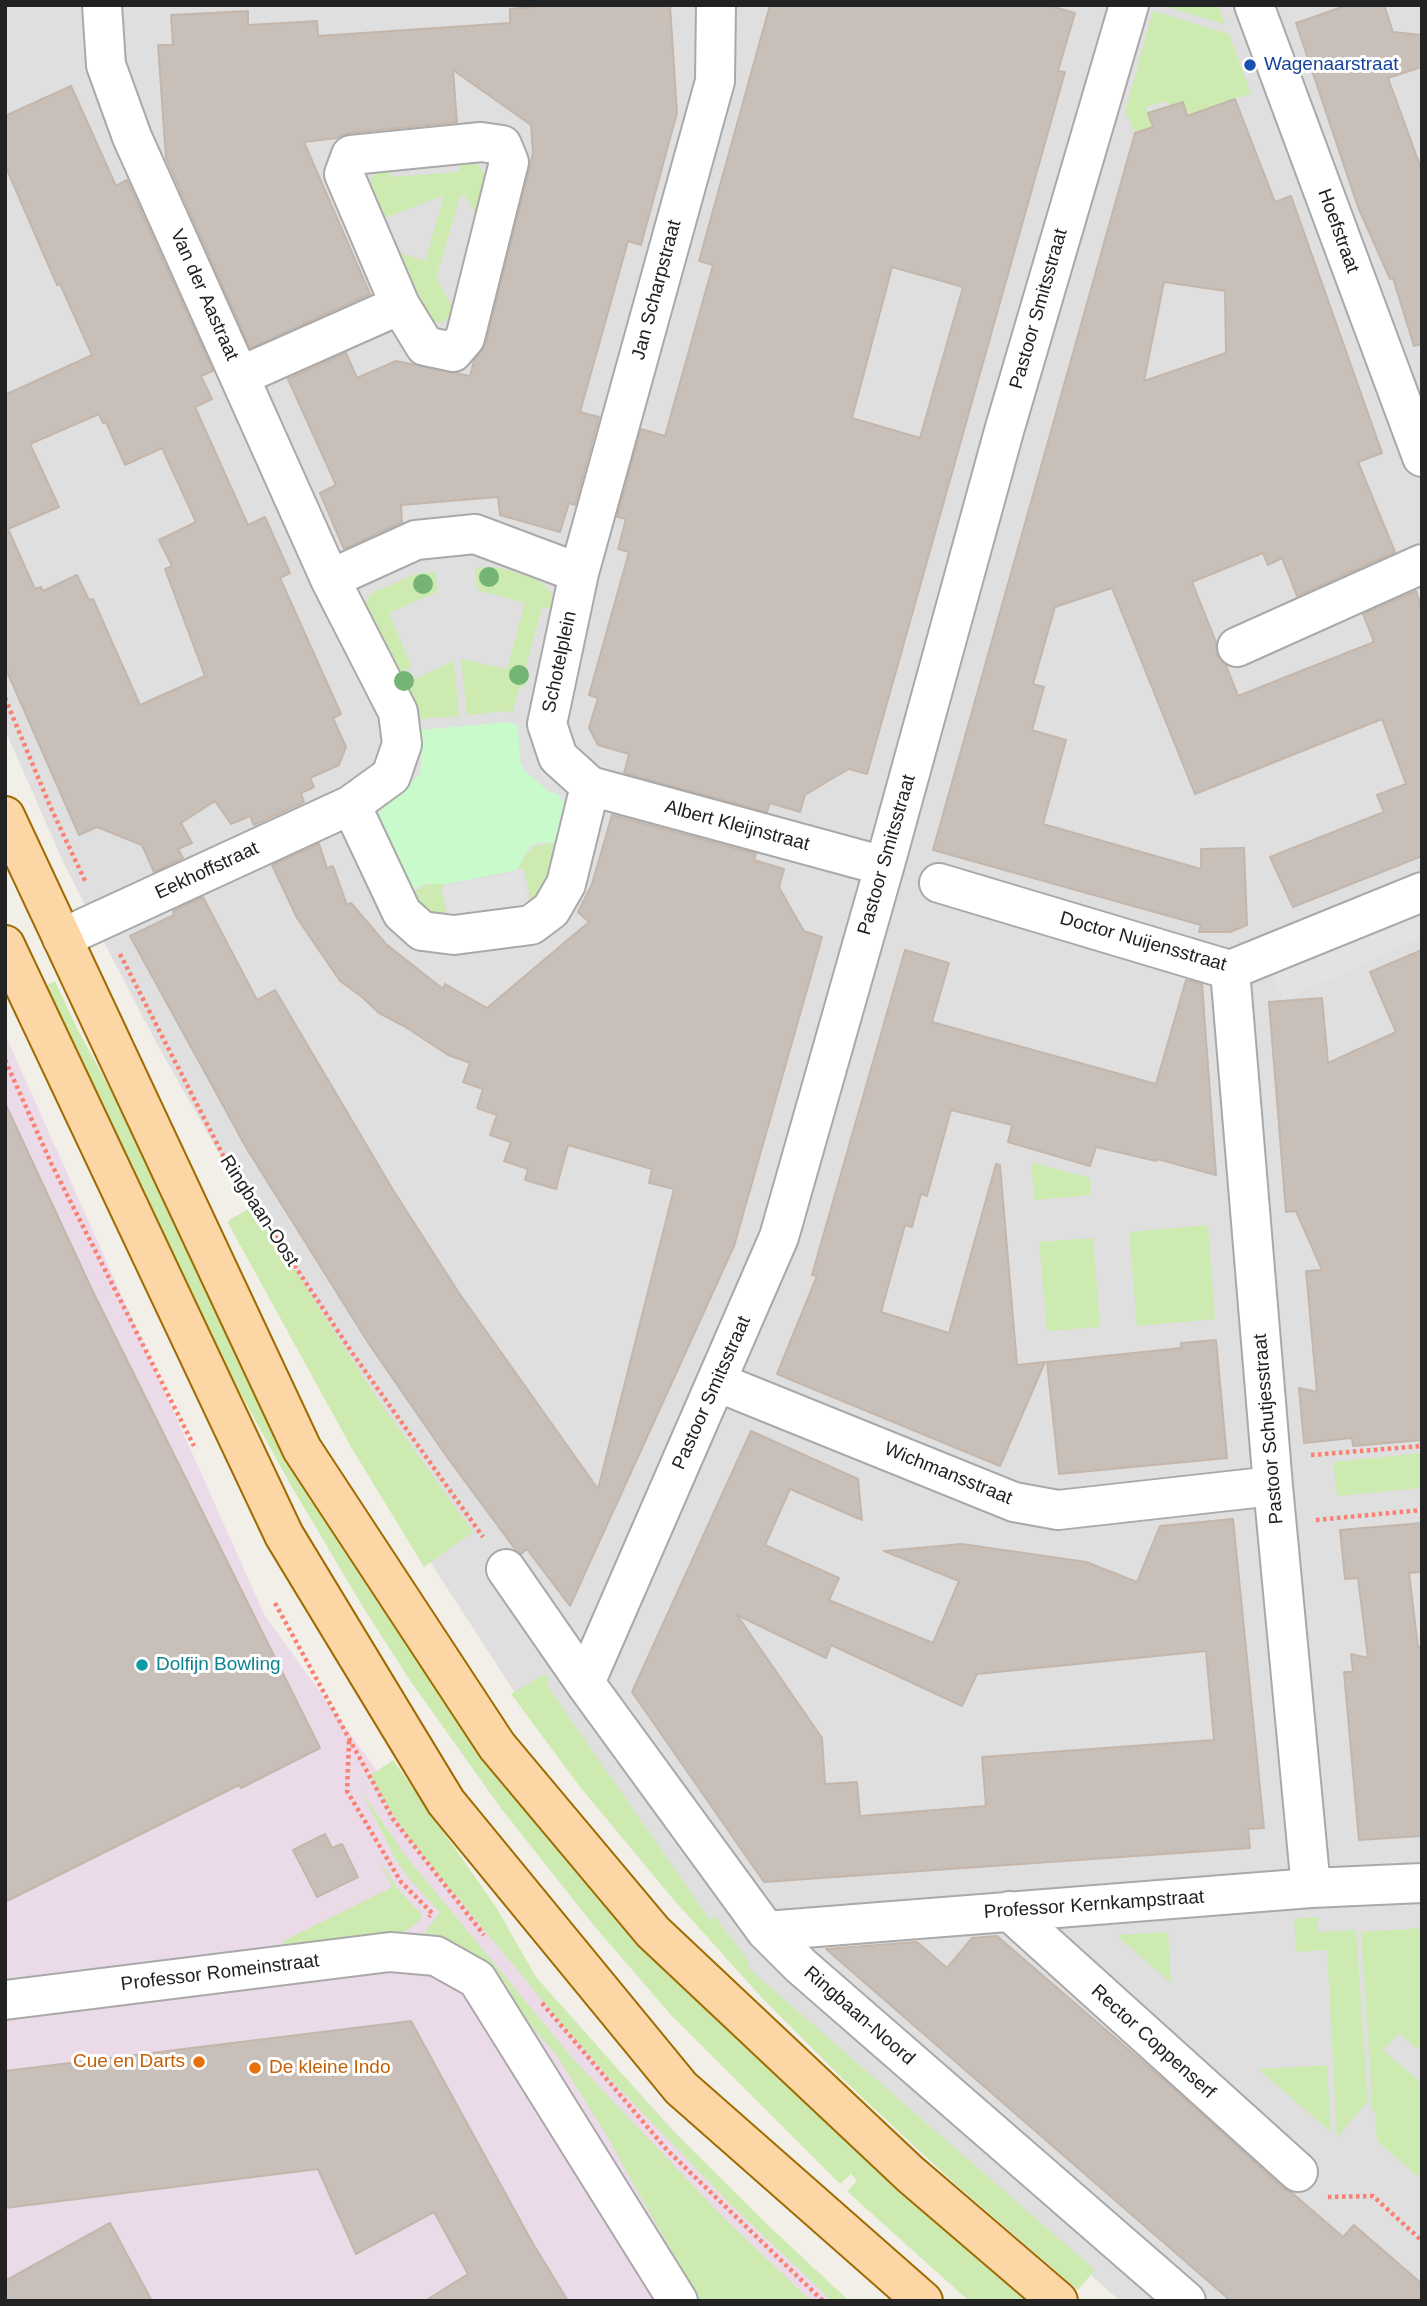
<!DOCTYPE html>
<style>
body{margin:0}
#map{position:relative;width:1427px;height:2306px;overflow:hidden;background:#f2efe9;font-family:Arial,sans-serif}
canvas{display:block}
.frame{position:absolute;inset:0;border:7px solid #222;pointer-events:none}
</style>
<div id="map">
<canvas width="1427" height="2306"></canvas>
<div class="frame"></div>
</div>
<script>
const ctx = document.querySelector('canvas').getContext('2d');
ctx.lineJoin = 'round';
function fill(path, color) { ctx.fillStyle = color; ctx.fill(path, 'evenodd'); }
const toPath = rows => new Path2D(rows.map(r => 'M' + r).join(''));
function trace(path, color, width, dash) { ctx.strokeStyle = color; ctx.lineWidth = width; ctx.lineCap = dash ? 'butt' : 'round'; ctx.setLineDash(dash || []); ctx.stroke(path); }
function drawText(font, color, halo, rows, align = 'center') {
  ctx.font = font + ' Arial,sans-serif'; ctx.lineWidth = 6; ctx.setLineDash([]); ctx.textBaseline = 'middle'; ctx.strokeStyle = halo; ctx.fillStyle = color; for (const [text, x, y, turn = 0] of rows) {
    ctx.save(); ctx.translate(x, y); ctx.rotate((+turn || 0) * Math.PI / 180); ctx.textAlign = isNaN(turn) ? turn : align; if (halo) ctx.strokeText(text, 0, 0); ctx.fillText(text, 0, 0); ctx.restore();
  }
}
fill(toPath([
 [5,5,1422,5,1422,2301,1120,2301,741,1967,519,1699,425,1554,253,1213,158,1046,106,946,65,866,5,730]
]), '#e0dfdf');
fill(toPath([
 [5,1034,264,1614,371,1763,533,1978,750,2213,849,2301,5,2301]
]), '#ebdbe8');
fill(toPath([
 [1160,5,1218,5,1225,24],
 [1153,11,1229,34,1251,93,1187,116,1182,102,1169,106,1166,101,1146,107,1153,126,1157,126,1135,133,1125,112],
 [459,161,473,163,479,166,487,178,477,216,465,196,464,194,460,196,436,278,454,310,452,315,443,322,432,322,427,319,397,252,425,261,444,195,383,219,371,189,371,178,378,169,390,166,391,177,459,172],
 [497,567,530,577,543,583,551,593,552,606,551,609,542,608,525,671,529,672,525,687,520,686,512,713,509,711,467,715,461,659,507,669,525,603,477,590,475,568],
 [436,572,437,592,389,613,412,667,399,673,374,620,365,623,363,606,371,594,377,591,415,574],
 [454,661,459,716,419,719,403,684],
 [551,843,561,846,563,850,532,908,524,869,519,869,521,862,534,846],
 [435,883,447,885,441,887,449,925,443,926,409,895,422,887],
 [55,981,76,1026,196,1250,471,1709,912,2200,1027,2301,969,2301,861,2204,847,2191,857,2181,851,2174,840,2184,672,2016,595,1927,500,1807,409,1679,363,1607,293,1489,248,1407,185,1287,42,987],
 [1031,1162,1090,1178,1091,1195,1034,1200],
 [254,1206,376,1397,473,1532,424,1567,351,1447,228,1223,229,1220],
 [1208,1225,1215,1319,1137,1326,1129,1232],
 [1093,1238,1100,1327,1047,1331,1039,1242],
 [1422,1453,1422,1488,1337,1496,1333,1462],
 [545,1674,550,1681,546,1684,710,1920,715,1917,750,1963,747,1967,1095,2270,1078,2290,954,2183,851,2087,763,1999,673,1899,580,1787,511,1694],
 [393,1760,496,1907,536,1977,673,2131,769,2226,849,2301,832,2301,730,2204,614,2083,555,2016,412,1842,388,1807,370,1776],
 [360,1789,405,1855,574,2060,721,2215,811,2301,699,2301,605,2133,557,2056,509,2000,423,1936,440,1912,408,1878,396,1860],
 [378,1858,398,1889,423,1916,416,1924,397,1938,285,1956,283,1941,392,1887],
 [1317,1917,1318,1932,1356,1930,1368,2101,1372,2100,1361,1932,1421,1928,1422,2053,1399,2033,1383,2050,1422,2084,1422,2180,1377,2141,1375,2114,1368,2101,1337,2137,1327,1950,1296,1952,1294,1919],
 [1168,1932,1171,1983,1116,1935],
 [1327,2065,1331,2132,1258,2069,1298,2067]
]), '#cdebb0');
fill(toPath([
 [508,722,518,725,520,761,524,770,547,790,560,796,565,805,566,816,558,842,537,843,530,846,517,870,448,884,425,884,406,892,377,824,380,811,419,775,421,764,420,730]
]), '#c8facc');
fill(toPath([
 [522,871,528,906,450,919,443,887],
 [1422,903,1422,937,1284,1000,1270,971]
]), '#e2e2e2');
const building = toPath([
 [553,5,670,5,677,113,641,245,628,241,580,412,599,417,575,505,569,503,560,532,500,515,498,497,401,505,402,522,344,549,320,493,336,485,288,379,346,353,357,378,396,361,470,376,474,361,486,343,530,167,533,153,531,125,453,70,457,122,349,133,337,138,304,142,370,294,250,348,166,158,158,45,173,45,171,15,248,11,248,25,317,21,318,36,510,23,510,9,553,5],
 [770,5,1047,5,1075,13,1058,71,1065,72,867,774,849,769,828,781,805,795,800,812,770,803,767,812,624,773,629,754,598,745,589,728,598,698,589,695,629,552,618,549,626,519,617,517,641,429,665,436,713,265,699,261,770,5],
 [892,267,963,287,920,438,852,418,892,267],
 [1348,5,1384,5,1393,32,1422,35,1422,67,1388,78,1422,171,1422,344,1414,346,1393,278,1390,279,1358,207,1296,23,1348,5],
 [71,86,116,186,127,180,213,371,201,376,212,399,195,407,248,525,265,517,290,573,280,578,341,714,333,718,346,747,339,765,310,778,314,787,301,793,304,802,254,825,250,816,231,824,215,801,181,823,192,843,178,849,183,858,154,872,142,845,97,827,79,835,5,667,5,390,7,394,92,355,60,284,57,285,5,165,5,116,71,86],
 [99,414,103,423,106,422,125,465,162,448,196,522,159,540,172,566,165,569,205,676,140,705,93,599,89,600,77,575,43,591,41,587,35,589,8,529,59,507,30,444,99,414],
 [1235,99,1275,202,1291,196,1382,453,1358,462,1395,552,1297,596,1282,558,1268,565,1263,553,1192,582,1216,642,1217,655,1226,665,1238,696,1374,642,1363,614,1416,591,1422,609,1422,856,1293,907,1270,857,1384,812,1377,795,1406,784,1382,719,1195,794,1112,588,1055,607,1033,684,1044,687,1032,730,1066,740,1043,824,1201,869,1201,849,1244,848,1247,925,1230,932,1199,932,1201,925,933,850,1135,133,1153,127,1148,113,1183,102,1187,116,1235,99],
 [1164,282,1225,291,1226,353,1144,381,1164,282],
 [612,815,756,854,754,860,784,869,779,887,791,909,804,931,822,937,734,1246,570,1606,527,1549,521,1554,515,1549,447,1457,369,1344,247,1149,130,936,174,915,173,911,203,897,257,1000,275,990,393,1190,459,1293,598,1489,674,1189,649,1183,652,1169,568,1145,556,1189,525,1180,528,1169,504,1161,511,1142,490,1135,497,1115,477,1108,483,1089,463,1082,470,1063,448,1055,404,1026,379,1013,362,997,340,981,297,918,272,865,319,844,327,868,333,866,347,905,351,903,386,944,443,989,445,984,487,1008,589,922,578,912,592,884,612,815],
 [905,950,949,963,932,1022,1156,1084,1186,980,1202,984,1216,1175,1157,1159,1156,1161,1096,1147,1090,1166,1008,1142,1012,1125,951,1110,927,1196,921,1194,912,1227,905,1225,881,1312,949,1333,996,1164,1000,1165,1017,1365,1045,1362,1000,1466,777,1374,817,1276,812,1275,905,950],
 [1422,950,1422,1440,1353,1446,1352,1438,1304,1443,1299,1388,1317,1392,1306,1271,1322,1270,1296,1211,1286,1212,1269,1002,1322,998,1328,1063,1396,1032,1370,972,1422,950],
 [5,1103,94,1294,320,1748,241,1788,239,1785,5,1902,5,1103],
 [1216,1340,1227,1458,1059,1474,1047,1362,1181,1348,1181,1343,1216,1340],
 [751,1431,858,1479,862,1520,790,1489,765,1545,839,1578,829,1600,933,1643,959,1581,884,1551,962,1544,1086,1562,1137,1582,1160,1526,1233,1519,1264,1828,1248,1829,1250,1848,764,1882,632,1692,751,1431],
 [737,1615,826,1658,831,1645,962,1706,977,1674,1206,1651,1214,1740,982,1757,986,1806,860,1816,857,1782,825,1784,822,1738,737,1615],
 [1422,1523,1422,1572,1409,1573,1418,1647,1422,1647,1422,1836,1359,1840,1344,1672,1353,1672,1351,1654,1368,1658,1358,1578,1345,1579,1340,1530,1422,1523],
 [325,1834,332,1848,342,1844,358,1877,317,1897,293,1850,325,1834],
 [997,1936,1173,2088,1283,2188,1291,2192,1343,2237,1354,2225,1422,2284,1422,2301,1231,2301,826,1949,917,1942,947,1968,972,1938,997,1936],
 [411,2021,532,2242,568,2301,425,2301,468,2274,434,2212,356,2254,318,2169,5,2208,5,2071,411,2021],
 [110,2223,152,2301,5,2301,5,2281,110,2223]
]);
fill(building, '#c7bfb8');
trace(building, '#c4b6ab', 2);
const minor = toPath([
 [1254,5,1422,457],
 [240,376,400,305,344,174,351,155,481,142,502,145,509,162,465,338,453,352,425,346,400,305],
 [579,573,715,81,716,5],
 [330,579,416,540,475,534,579,573,547,724,558,757,590,786,566,884,551,910,531,925,454,935,422,931,402,913,351,805],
 [1237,647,1422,564],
 [590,786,884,866],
 [939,883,1230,970,1422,892],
 [62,938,351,805,391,776,402,744,398,712,330,579,132,137,106,65,102,5],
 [1230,970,1273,1486,1311,1888],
 [717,1382,1014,1502,1058,1510,1273,1486],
 [506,1569,585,1683,766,1931,801,1966,1186,2301],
 [585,1683,779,1237,887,857,1004,431,1129,5],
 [1009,1911,1298,2172],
 [766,1931,1311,1888,1422,1883],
 [5,2000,390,1952,436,1956,477,1979,678,2301]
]);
const major = toPath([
 [5,816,302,1449,497,1746,653,1932,910,2174,1058,2301],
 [5,945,284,1535,446,1802,681,2088,923,2301]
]);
trace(minor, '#a9a9a9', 42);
trace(major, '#a06b00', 42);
trace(toPath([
 [5,698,50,806,86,883],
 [120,954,227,1163,353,1354,483,1537],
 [5,1060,51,1163,194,1446],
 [1311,1455,1422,1446],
 [1316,1520,1422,1510],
 [275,1603,393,1819,484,1935],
 [349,1741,347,1791,401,1882,432,1913,429,1917],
 [542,2003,667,2150,823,2301],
 [1328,2197,1373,2196,1422,2241]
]), '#fa8072', 4.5, [3.5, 3.5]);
trace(minor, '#fff', 38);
trace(major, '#fcd6a4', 38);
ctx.fillStyle = '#74b475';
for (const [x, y] of [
 [489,577],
 [423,584],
 [519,675],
 [404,681]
]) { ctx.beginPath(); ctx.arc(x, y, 10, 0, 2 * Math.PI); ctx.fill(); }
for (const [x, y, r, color] of [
 [1250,65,7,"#1a4fb4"],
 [142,1665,7,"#0f9aa8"],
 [199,2062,7,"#e8710a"],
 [255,2068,7,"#e8710a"]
]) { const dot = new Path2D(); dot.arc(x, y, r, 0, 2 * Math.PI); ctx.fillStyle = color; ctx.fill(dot); trace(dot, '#fff', 2.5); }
drawText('19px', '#164399', '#fff', [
 ["Wagenaarstraat",1264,65]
], 'left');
drawText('19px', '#222', '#fff', [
 ["Hoefstraat",1338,231,70],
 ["Jan Scharpstraat",657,290,-75],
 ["Van der Aastraat",204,295,66],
 ["Pastoor Smitsstraat",1039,309,-74],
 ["Schotelplein",560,662,-78],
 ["Albert Kleijnstraat",737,826,15],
 ["Pastoor Smitsstraat",887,855,-74],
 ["Eekhoffstraat",207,871,-25],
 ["Doctor Nuijensstraat",1143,942,16],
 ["Ringbaan-Oost",259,1211,57],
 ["Pastoor Smitsstraat",712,1393,-66],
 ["Pastoor Schutjesstraat",1269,1429,-95],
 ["Wichmansstraat",948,1474,22],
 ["Professor Kernkampstraat",1094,1905,-4],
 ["Professor Romeinstraat",220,1973,-7],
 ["Ringbaan-Noord",859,2016,41],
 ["Rector Coppenserf",1153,2042,42]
]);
drawText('19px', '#0d838f', '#fff', [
 ["Dolfijn Bowling",156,1665]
], 'left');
drawText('19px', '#c56008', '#fff', [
 ["Cue en Darts",185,2062],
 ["De kleine Indo",269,2068,"left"]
], 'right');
</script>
